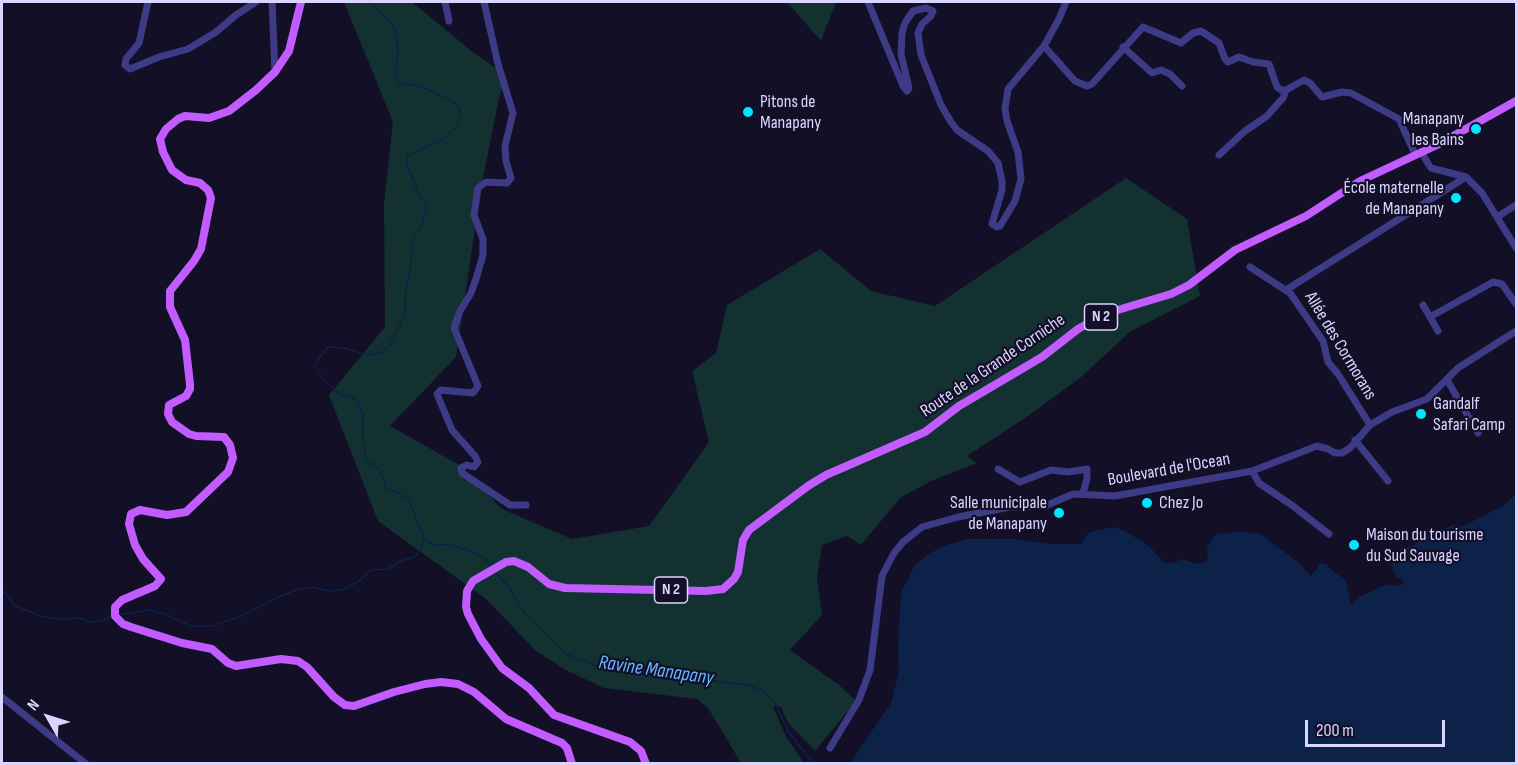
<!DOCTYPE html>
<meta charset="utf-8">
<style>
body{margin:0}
#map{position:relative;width:1518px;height:765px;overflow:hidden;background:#130f27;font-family:"Sofia Sans Condensed",sans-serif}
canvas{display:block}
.frame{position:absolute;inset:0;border:3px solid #dad5ff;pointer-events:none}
.north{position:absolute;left:18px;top:687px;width:60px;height:60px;-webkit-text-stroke:4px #130f27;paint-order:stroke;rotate:309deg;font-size:16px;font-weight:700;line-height:24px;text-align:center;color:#dad5ff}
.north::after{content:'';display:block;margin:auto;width:21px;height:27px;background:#dad5ff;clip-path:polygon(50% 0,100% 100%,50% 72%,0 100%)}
.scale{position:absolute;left:1305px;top:720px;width:140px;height:27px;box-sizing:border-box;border:3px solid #dad5ff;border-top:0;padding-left:8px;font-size:18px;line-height:21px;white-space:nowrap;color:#dad5ff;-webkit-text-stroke:4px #130f27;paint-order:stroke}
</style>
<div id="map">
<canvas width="1518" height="765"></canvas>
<div class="frame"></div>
<div class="north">N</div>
<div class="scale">200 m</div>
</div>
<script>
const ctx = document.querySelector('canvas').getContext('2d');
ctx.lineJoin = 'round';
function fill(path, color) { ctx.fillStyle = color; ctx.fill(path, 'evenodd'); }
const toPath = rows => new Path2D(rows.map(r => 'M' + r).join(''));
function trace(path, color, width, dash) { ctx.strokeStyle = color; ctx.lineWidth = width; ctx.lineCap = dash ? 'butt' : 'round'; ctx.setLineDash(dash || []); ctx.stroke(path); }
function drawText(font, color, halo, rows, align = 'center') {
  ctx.font = font + ' "Sofia Sans Condensed",sans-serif'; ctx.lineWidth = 4.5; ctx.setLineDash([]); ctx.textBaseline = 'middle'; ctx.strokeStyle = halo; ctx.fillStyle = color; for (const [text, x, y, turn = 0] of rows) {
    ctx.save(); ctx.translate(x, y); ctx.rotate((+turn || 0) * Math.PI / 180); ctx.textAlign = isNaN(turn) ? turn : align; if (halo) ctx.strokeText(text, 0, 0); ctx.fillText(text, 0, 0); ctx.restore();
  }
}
fill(toPath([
 [344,2,412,2,474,53,506,75,499,98,481,188,456,357,390,426,461,466,502,509,572,539,649,526,709,442,692,371,716,353,727,305,820,249,871,291,935,306,1126,178,1187,219,1200,296,1131,331,1080,378,1028,416,967,456,977,463,931,481,900,498,861,545,847,536,822,545,817,578,822,615,790,650,839,685,856,701,815,751,789,724,780,706,773,707,787,738,804,763,741,763,708,708,697,699,604,688,566,670,536,651,486,599,378,521,329,395,385,327,384,203,393,122],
 [787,2,836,2,821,41]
]), '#123130');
fill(toPath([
 [1516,494,1516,763,850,763,891,703,899,671,898,646,901,593,915,565,928,554,949,544,970,539,1013,539,1052,544,1081,544,1089,532,1114,527,1125,531,1149,546,1165,563,1173,563,1182,559,1197,564,1206,562,1208,556,1207,548,1214,536,1218,534,1240,531,1261,534,1300,564,1311,576,1317,569,1318,564,1325,564,1346,581,1351,605,1359,597,1380,587,1388,584,1398,586,1402,584,1404,581,1396,577,1391,563,1399,550,1414,545,1426,534,1454,525,1462,527,1504,505]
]), '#0c2249');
trace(toPath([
 [369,2,388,19,394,27,398,48,395,78,400,83,421,86,454,102,459,107,460,118,457,126,442,140,407,156,407,168,411,174,419,195,427,206,423,222,412,242,411,265,406,287,405,313,397,332,389,346,382,352,372,355,363,354,345,348,330,347,325,350,315,365,322,378,340,395,351,397,358,401,363,415,363,439,366,460,380,470,387,489,399,493,409,501,425,540,433,545,449,544,476,553,485,559,490,565],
 [495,572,510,588,519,605,526,615,564,652,569,655,600,667,683,671,719,682,748,685,764,691,776,705,788,731,814,764],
 [2,589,14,605,40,616,60,619,80,618,92,622,103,620,111,616],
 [118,615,150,610,165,614,191,626,212,626,242,616,274,599,296,590,311,587,330,591,344,589,358,582,371,570,387,569,396,565,400,561,414,557,419,552,424,541]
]), '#0c2249', 1.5);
trace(toPath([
 [148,2,139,43,126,59,125,65,130,69,159,57,188,49,216,32,236,15,256,2],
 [272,2,275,72],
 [445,2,449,21],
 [484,2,498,64,513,113,505,146,506,161,511,178,507,183,486,182,478,188,474,215,483,239,483,255,476,279,471,293,460,311,454,328,478,386,473,393,441,390,437,394,452,430,475,456,478,462,474,467,467,465,461,468,462,473,510,505,526,505],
 [868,2,903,86,907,91,909,88,901,54,902,33,905,23,913,11,926,8,933,11,931,16,922,24,918,33,921,55,941,105,951,122,957,130,988,151,998,163,1002,181,1002,190,992,224,997,227,1000,226,1015,201,1021,179,1018,152,1007,121,1005,109,1008,89,1044,46,1059,19,1066,2],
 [1044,46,1075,81,1087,86,1092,84,1143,27,1181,43,1193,33,1201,31,1219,43,1225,59,1228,62,1239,57,1253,62,1269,64,1277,87,1281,90,1286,90,1304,80,1310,83,1322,97,1342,92,1351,93,1399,119,1415,154],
 [1123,47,1152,73,1161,70,1170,74,1182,86],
 [1421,152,1431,168,1466,177,1482,193,1516,248],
 [1219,155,1245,131,1267,116,1283,98,1286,90],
 [1497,217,1516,205],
 [1250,267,1290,293,1323,341,1328,362,1338,374,1370,425],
 [1286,290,1466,177],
 [1423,305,1438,331],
 [1430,317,1493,282,1502,284,1516,304],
 [1447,380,1478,433],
 [1355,440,1388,481],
 [998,469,1020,482,1051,470,1068,472,1087,469,1087,479,1083,493],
 [1252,471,1259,483,1293,506,1329,534],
 [2,697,86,764],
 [830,748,859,700,870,670,882,576,894,553,903,542,922,527,958,517,1010,507,1045,506,1073,494,1115,496,1252,471,1317,446,1328,449,1335,453,1342,453,1350,448,1370,425,1392,412,1427,399,1458,368,1516,331]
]), '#3d3a86', 7);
trace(toPath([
 [301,2,289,51,275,72,256,90,229,111,209,118,185,116,178,119,166,129,160,139,163,152,172,170,186,180,200,183,208,190,211,198,201,249,194,261,170,291,170,307,185,340,190,384,190,389,186,396,169,405,168,414,172,422,189,434,196,436,224,437,230,445,233,458,228,472,186,512,167,515,140,510,131,514,129,524,135,545,143,559,161,579,155,586,122,600,115,607,115,616,123,624,131,627,182,643,212,649,228,663,236,666,281,659,298,661,307,667,334,697,345,705,354,706,394,692,425,684,441,682,458,684,474,692,506,719,562,743,567,748,572,764],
 [646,764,641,751,630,742,554,715,529,688,502,668,481,639,468,614,466,607,467,591,473,581,506,562,514,561,528,567,549,584,565,588,706,591,723,589,734,579,738,572,743,540,749,530,808,486,826,475,925,432,959,406,1042,357,1078,329,1094,320,1111,312,1171,294,1189,285,1235,250,1306,216,1360,181,1437,145,1516,101]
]), '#c25cff', 8);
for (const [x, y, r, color] of [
 [748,112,6,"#01e6ff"],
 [1476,129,6,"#01e6ff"],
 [1456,198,6,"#01e6ff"],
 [1421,414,6,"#01e6ff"],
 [1147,503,6,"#01e6ff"],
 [1059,513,6,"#01e6ff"],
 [1354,545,6,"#01e6ff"]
]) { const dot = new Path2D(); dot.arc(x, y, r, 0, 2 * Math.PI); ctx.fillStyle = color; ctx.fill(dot); trace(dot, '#130f27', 2); }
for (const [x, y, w] of [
 [1101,317,33],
 [671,590,33]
]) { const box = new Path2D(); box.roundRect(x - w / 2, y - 13, w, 26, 4.5); ctx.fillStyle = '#130f27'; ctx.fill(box); trace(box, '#dad5ff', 1.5); }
drawText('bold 16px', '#dad5ff', null, [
 ["N 2",1101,317],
 ["N 2",671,590]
]);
drawText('18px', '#dad5ff', '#130f27', [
 ["Pitons de",760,102],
 ["Manapany",760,123],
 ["Manapany",1464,119,"right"],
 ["les Bains",1464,140,"right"],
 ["École maternelle",1444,188,"right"],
 ["de Manapany",1444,209,"right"],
 ["Gandalf",1433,404],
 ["Safari Camp",1433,425],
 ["Salle municipale",1047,503,"right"],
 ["de Manapany",1047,524,"right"],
 ["Chez Jo",1159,503],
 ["Maison du tourisme",1366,535],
 ["du Sud Sauvage",1366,556]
], 'left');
drawText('18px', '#dad5ff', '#130f27', [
 ["Allée des Cormorans",1340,346,59],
 ["Route de la Grande Corniche",993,366,-34],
 ["Boulevard de l'Ocean",1169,470,-10]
]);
drawText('italic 20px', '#63b7ff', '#130f27', [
 ["Ravine Manapany",656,671,8]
]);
</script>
